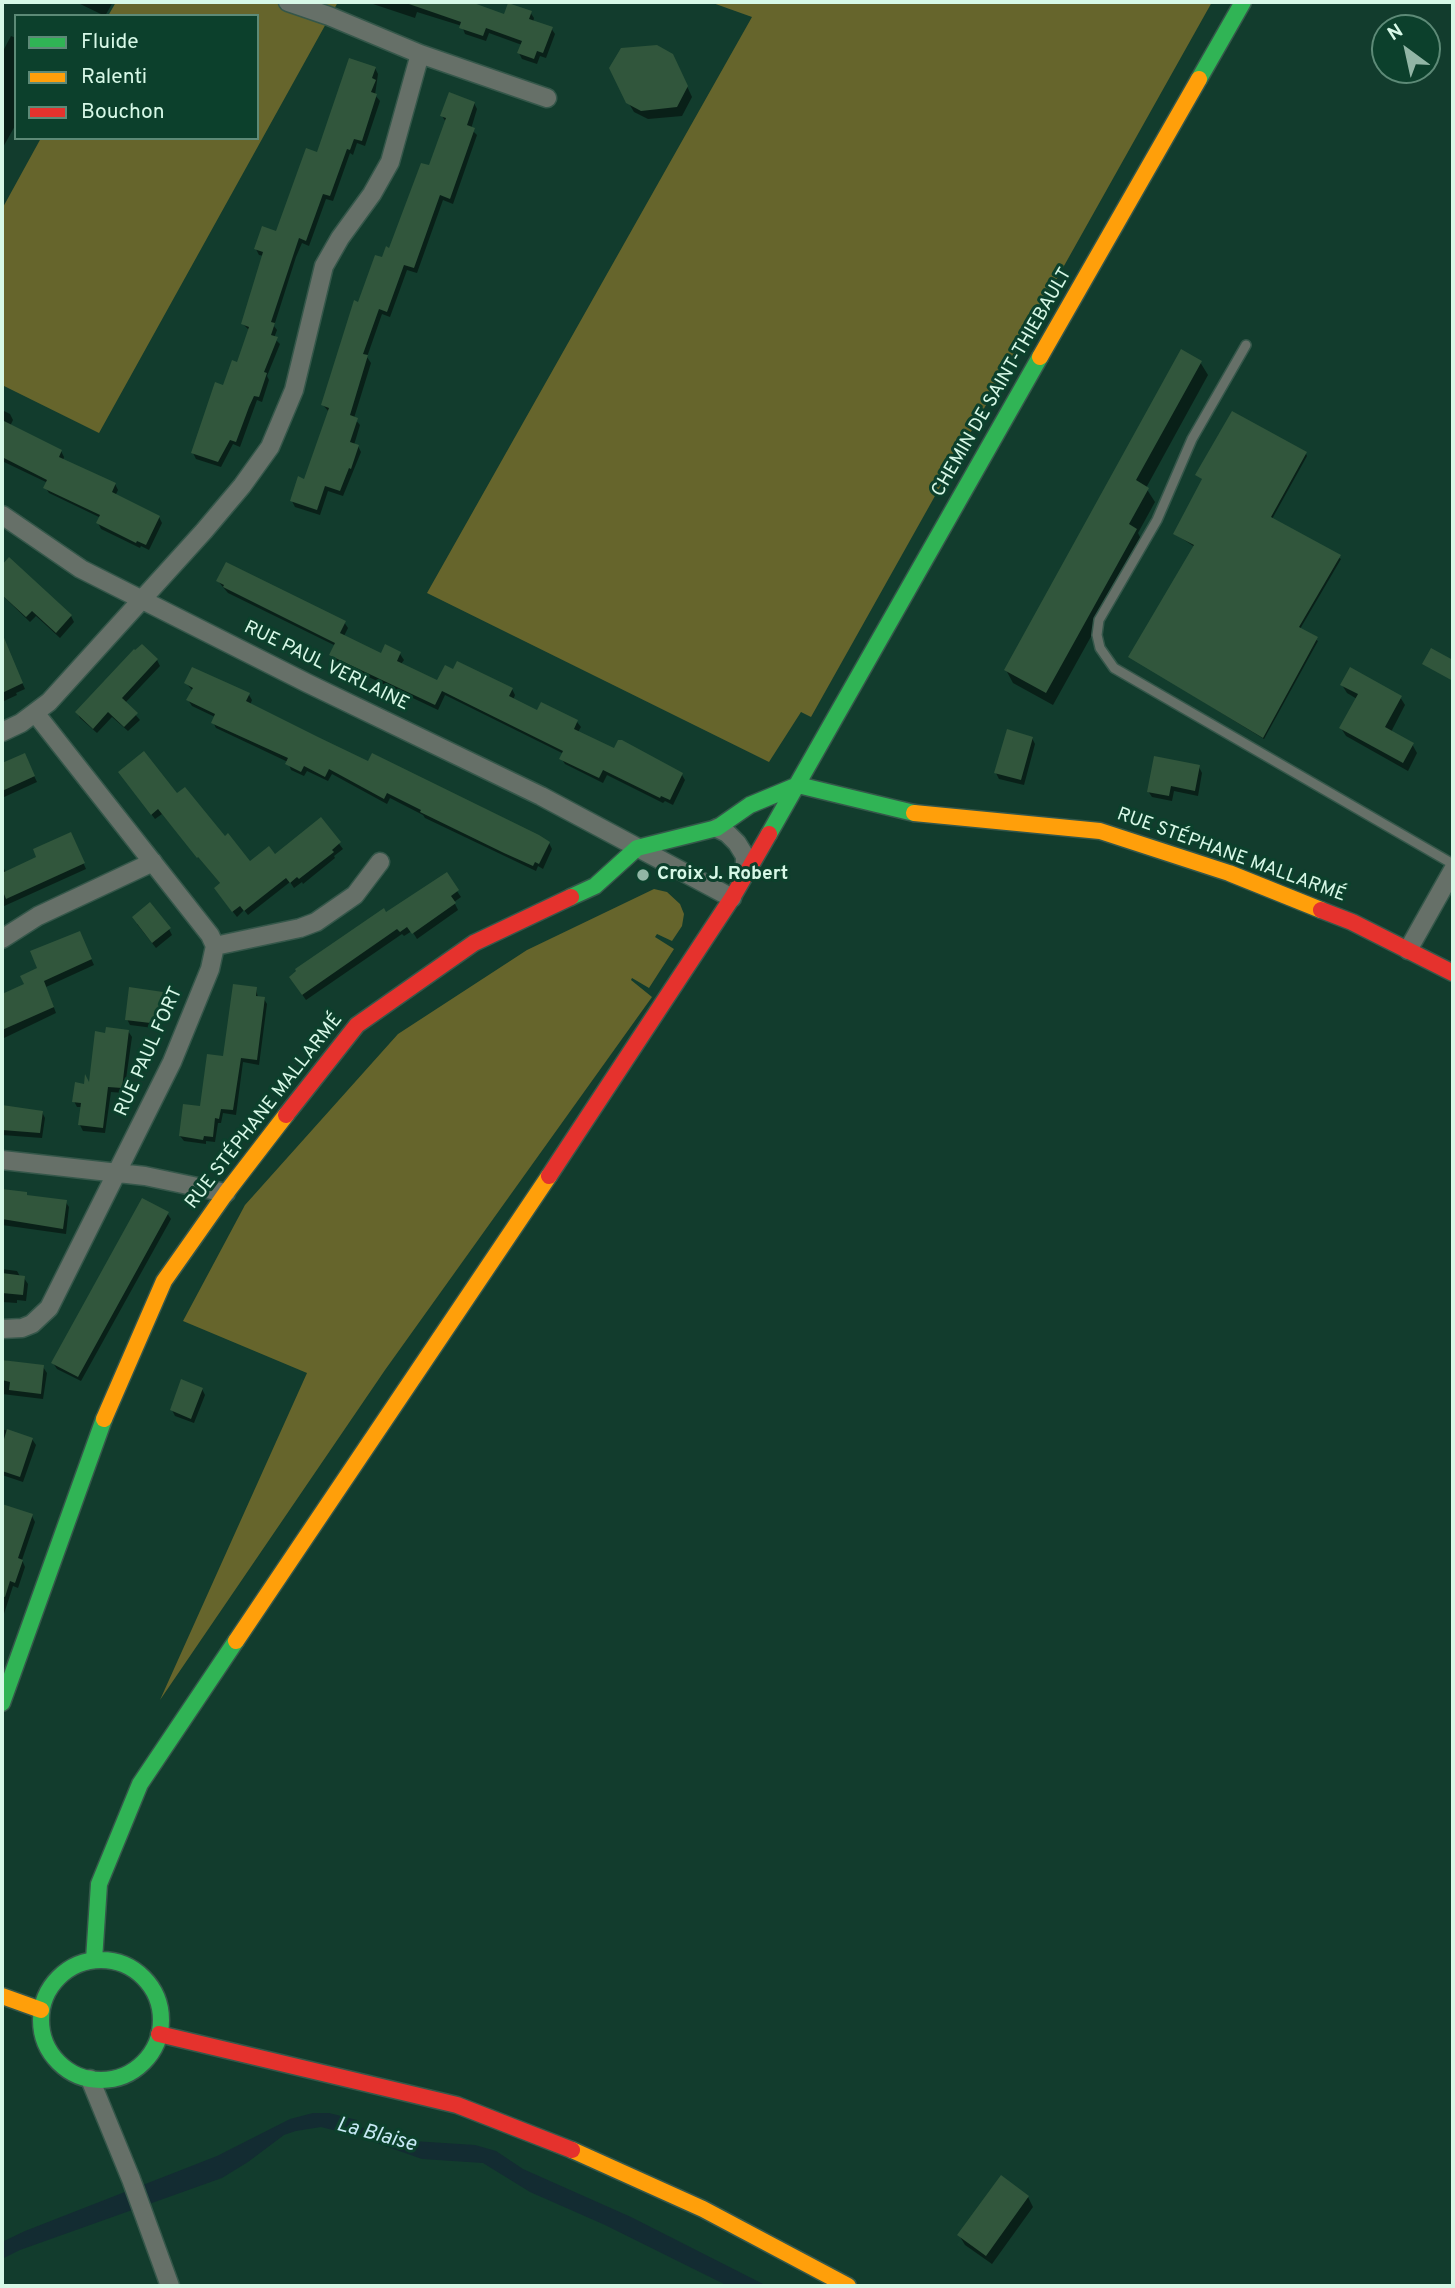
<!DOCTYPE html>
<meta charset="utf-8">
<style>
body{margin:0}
#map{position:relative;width:1455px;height:2288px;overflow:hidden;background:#123c2d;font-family:Overpass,sans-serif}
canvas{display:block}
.frame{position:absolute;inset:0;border:4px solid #d7f8e7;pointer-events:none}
.legend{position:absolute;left:14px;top:14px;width:245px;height:126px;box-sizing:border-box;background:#0c402c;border:2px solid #5d8a77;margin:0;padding:9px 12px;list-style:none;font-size:21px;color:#d7f8e7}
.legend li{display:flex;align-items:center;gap:14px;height:35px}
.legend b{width:35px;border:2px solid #5d8a77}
.north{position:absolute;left:1371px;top:14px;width:70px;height:70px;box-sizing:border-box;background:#0c402c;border:2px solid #5d8a77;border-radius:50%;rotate:327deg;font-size:19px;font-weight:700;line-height:28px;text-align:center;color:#d7f8e7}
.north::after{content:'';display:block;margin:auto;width:24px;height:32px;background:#92b6a6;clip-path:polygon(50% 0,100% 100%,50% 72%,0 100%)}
</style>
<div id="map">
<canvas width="1455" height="2288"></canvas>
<div class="frame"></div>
<ul class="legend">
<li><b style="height:9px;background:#30b455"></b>Fluide</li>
<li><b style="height:9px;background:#ff9f0a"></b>Ralenti</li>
<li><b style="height:9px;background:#e5322d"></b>Bouchon</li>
</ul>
<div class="north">N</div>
</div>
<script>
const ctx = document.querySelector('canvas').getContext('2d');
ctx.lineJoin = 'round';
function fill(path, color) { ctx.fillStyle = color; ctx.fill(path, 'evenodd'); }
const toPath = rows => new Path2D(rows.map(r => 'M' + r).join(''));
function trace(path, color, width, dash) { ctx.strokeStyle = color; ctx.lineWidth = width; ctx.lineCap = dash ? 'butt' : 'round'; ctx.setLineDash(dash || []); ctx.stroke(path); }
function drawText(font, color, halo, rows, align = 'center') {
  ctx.font = font + ' Overpass,sans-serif'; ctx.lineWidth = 6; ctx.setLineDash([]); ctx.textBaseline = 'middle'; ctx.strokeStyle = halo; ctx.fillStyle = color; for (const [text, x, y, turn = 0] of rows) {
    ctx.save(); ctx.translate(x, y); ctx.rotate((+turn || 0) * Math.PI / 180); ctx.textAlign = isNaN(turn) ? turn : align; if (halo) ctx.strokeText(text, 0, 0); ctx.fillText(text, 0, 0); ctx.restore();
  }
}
fill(toPath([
 [116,2,338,2,99,433,2,385,2,209,41,138,257,138,257,16,108,16],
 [710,2,1212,2,811,717,801,712,769,762,427,593,752,17],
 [654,889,667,892,680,904,684,914,682,926,672,941,657,934,655,937,674,949,649,988,632,978,631,980,652,997,385,1370,160,1700,307,1373,183,1321,245,1205,398,1034,527,950]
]), '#66652c');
fill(toPath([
 [313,2113,329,2113,357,2120,353,2135,321,2127,296,2131,284,2135,248,2162,222,2178,20,2250,2,2259,2,2242,25,2231,217,2156,290,2119],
 [372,2124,413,2141,475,2145,496,2151,523,2169,631,2217,767,2286,728,2286,605,2225,530,2192,483,2163,422,2159,368,2140]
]), '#132c32');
fill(toPath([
 [76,2,113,2,105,16],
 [367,2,473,2,472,4,506,16,530,12,534,18,533,22,551,28,555,34,546,58,540,56,537,64,522,59,519,53,522,45,489,33,486,41,465,34,462,26,417,12,415,18],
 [11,36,16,38,16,124,2,149,2,53],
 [677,65,692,97,682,116,648,119,634,112,628,102],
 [375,68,378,74,375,95,380,101,365,146,357,143,353,155,350,153,333,201,326,199,309,246,302,243,296,257,274,326,277,330,274,338,280,344,267,376,269,380,262,402,257,400,240,447,233,444,221,467,196,459,193,453,224,387,238,364,250,331,243,324,264,256,259,255,256,249,277,233,318,154],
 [474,103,477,109,471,129,477,135,453,204,443,200,417,273,407,270,390,317,382,314,367,357,371,363,354,418,360,425,354,445,358,446,361,452,343,496,328,491,320,515,295,507,292,501,305,481,329,412,323,405,359,304,383,259,390,250,430,167,446,122,442,116],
 [1200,362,1208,375,1146,488,1155,502,1138,533,1143,543,1053,705,1013,683,1006,670],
 [2,410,10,414,13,420,10,426,61,451,64,457,63,460,115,484,118,490,115,496,159,517,162,523,149,550,141,546,140,548,101,529,98,523,101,518,49,493,45,487,48,483,2,461],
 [1306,454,1307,456,1272,519,1341,559,1300,629,1318,641,1264,739,1130,657,1195,547,1175,534,1204,480,1197,475],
 [9,559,71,616,74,622,60,638,36,616,30,622,2,595,2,563,4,565],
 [218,581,344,622,348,628,344,636,382,655,400,654,404,660,401,664,438,683,512,689,515,695,513,700,538,713,577,722,581,727,578,732,615,750,682,775,685,780,673,805,665,801,663,803,607,775,603,783,565,764,561,758,564,754,445,695,438,710,335,661,331,655,336,646,228,593],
 [10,656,25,689,16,693,17,695,2,702,2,660],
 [157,660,160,666,125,703,140,720,128,731,112,717,97,733,80,718,77,712],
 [186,683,249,695,252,700,250,705,317,739,549,843,552,849,543,869,538,866,536,871,425,818,423,815,390,798,387,804,332,774,328,781,307,771,304,776,291,770,288,762,216,728,213,722,215,717,192,706,188,700,193,691],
 [1342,685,1400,697,1405,705,1391,732,1412,744,1417,753,1408,771,1346,736,1341,728,1357,699,1347,693],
 [1032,738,1035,744,1024,785,999,779,996,773],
 [24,755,37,782,2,798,2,765],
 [1199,767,1202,773,1198,796,1174,791,1172,801,1152,797,1148,791],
 [124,778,177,796,250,863,275,857,321,820,343,849,334,856,335,858,303,884,302,882,294,888,290,882,248,915,244,910,237,917,219,894,221,884,162,814,155,819],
 [73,840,86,869,2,907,2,864,6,873],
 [446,875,461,897,454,902,458,910,417,939,412,931,404,936,402,934,306,1000,294,983,386,914],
 [137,924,169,929,172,935,156,948],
 [82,939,94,965,46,987,56,1013,2,1039,2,997,26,985,40,969],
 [256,989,258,998,264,999,267,1004,259,1065,243,1062,236,1115,223,1113,221,1123,218,1123,215,1142,206,1141,206,1144,184,1141,180,1136,202,1108],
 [162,994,165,999,161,1029,130,1025,127,1019],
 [128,1031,132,1037,124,1093,111,1092,105,1133,83,1131,80,1125,82,1107,77,1107,74,1101,90,1086],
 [2,1107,42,1112,45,1118,42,1138,2,1135],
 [2,1192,65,1201,69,1207,66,1234,2,1225],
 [167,1213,171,1219,81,1381,57,1369,53,1363],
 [2,1269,17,1271,21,1278,24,1278,28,1284,26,1301,17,1300,17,1303,2,1302],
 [2,1360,43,1367,47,1373,43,1399,2,1394],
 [202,1389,205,1395,194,1423,175,1416,172,1410],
 [2,1429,32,1439,36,1445,23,1482,2,1475,4,1445,2,1445],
 [2,1506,32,1516,35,1522,22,1560,25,1567,18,1588,13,1586,2,1620],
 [1028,2197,1033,2207,992,2264,965,2245,959,2235]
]), '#0007');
trace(toPath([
 [346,2127,376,2134]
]), '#132c32', 6);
fill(toPath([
 [410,2,471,2,504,14,508,3,532,11,529,19,553,27,543,53,537,51,534,59,517,53,522,41,486,28,483,36,459,28,461,22,409,4],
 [657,45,673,54,688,86,677,107,641,111,626,103,609,68,621,48],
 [349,58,376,67,372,78,376,80,371,92,377,94,362,141,354,139,350,150,347,149,330,196,323,194,306,241,299,238,271,322,275,323,271,335,278,337,264,372,267,373,259,397,254,396,249,407,236,442,230,440,218,462,191,453,215,382,223,385,232,360,237,362,249,327,241,324,263,252,254,249,262,226,276,231,306,148,317,152],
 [449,92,475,102,467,125,475,128,450,199,440,195,414,268,404,265,387,312,379,309,363,354,368,355,350,415,358,418,350,442,359,445,351,469,349,468,340,491,325,486,317,510,290,501,298,476,304,479,329,408,321,405,354,300,358,302,375,255,382,257,386,246,389,248,421,163,429,165,446,118,440,116],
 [1181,349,1202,361,1136,480,1149,488,1129,524,1137,529,1046,693,1004,670],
 [1232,411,1307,452,1271,517,1341,555,1299,627,1318,637,1263,738,1128,657,1194,545,1173,534,1202,479,1195,475],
 [2,420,62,450,59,457,116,483,112,492,160,516,146,545,137,541,136,543,96,523,100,515,43,488,47,480,2,457],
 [9,557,72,615,56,633,32,611,26,617,2,595,2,565],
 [226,562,346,621,335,643,223,587,224,585,216,581],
 [2,633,23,683,2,693],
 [340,633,381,653,385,644,401,652,397,661,437,680,445,665,453,669,457,661,513,688,509,696,537,710,541,702,578,720,574,729,614,748,618,740,622,740,683,773,670,800,661,796,660,798,603,770,599,778,559,759,563,751,442,691,435,705,329,655],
 [142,644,158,659,122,698,138,713,124,727,108,712,93,729,75,712,134,649,135,650],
 [1431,648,1453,660,1453,681,1422,664],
 [192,667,250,693,246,701,318,737,368,761,372,753,539,835,550,842,539,864,535,862,533,866,504,853,420,812,421,810,387,793,384,799,329,769,325,777,304,766,301,772,285,764,288,758,211,723,215,714,186,700,193,688,184,683],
 [1350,667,1402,696,1385,727,1414,743,1403,763,1339,728,1358,694,1340,685],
 [1007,729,1033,737,1021,780,994,773],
 [144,751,177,793,185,787,225,836,228,833,250,861,269,846,275,854,321,817,341,842,332,850,334,852,299,879,297,877,290,883,286,878,244,911,240,906,232,912,214,888,220,883,198,857,197,858,158,809,151,815,118,772],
 [25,753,35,776,2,791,2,763],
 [1154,756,1200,765,1195,791,1171,786,1169,796,1147,792],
 [71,832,85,863,6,899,2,889,2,873,36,857,33,849],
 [447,872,459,890,451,896,456,903,412,934,407,927,400,932,397,929,302,995,289,977,296,971,295,969,384,908,386,912],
 [150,902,171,928,152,943,132,917],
 [80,931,92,959,44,981,54,1007,2,1030,2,994,24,984,20,976,37,968,30,951],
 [233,984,257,987,256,996,265,997,257,1060,241,1058,233,1110,221,1109,219,1119,215,1118,213,1137,204,1136,203,1140,179,1136,183,1104,200,1106,207,1054,223,1056],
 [129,987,163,992,159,1024,125,1020],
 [106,1027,129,1030,122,1088,108,1087,103,1128,78,1125,81,1103,72,1102,75,1082,84,1084,85,1074,89,1082,95,1031,105,1033],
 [2,1105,43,1111,40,1133,2,1130],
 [2,1189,27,1192,27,1195,67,1200,63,1229,2,1219],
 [142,1198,169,1212,78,1377,51,1363],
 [2,1273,25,1276,23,1295,2,1293],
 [2,1360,44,1365,41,1394,9,1390,10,1382,2,1380],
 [181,1379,203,1388,191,1419,170,1410],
 [7,1429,33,1438,20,1477,2,1471,2,1446],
 [2,1504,33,1514,18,1558,23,1560,15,1583,10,1581,5,1597,2,1596],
 [1001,2175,1029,2196,986,2256,957,2235]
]), '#31563c');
const lane = toPath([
 [1246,345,1192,439,1157,520,1099,620,1097,635,1100,648,1114,668,1453,864]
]);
const street = toPath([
 [288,2,329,16,420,54,547,98],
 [2,515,81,569,307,683,541,796,732,898],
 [2,732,21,723,49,702,204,531,242,486,270,447,294,390,324,266,340,238,372,194,390,162,420,54],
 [717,828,727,833,737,843,745,856,745,873],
 [2,939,38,916,153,862],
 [215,946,300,928,316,922,355,895,380,862],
 [1408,950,1453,870],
 [2,1160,145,1176,226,1193],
 [2,1329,22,1328,32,1324,49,1308,172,1062,210,969,215,946,210,935,36,714],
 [90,2079,131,2179,170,2286]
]);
const fast = toPath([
 [1199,79,1243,2],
 [769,834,1040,357],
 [571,897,595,886,637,848,717,828,750,805,798,785,914,813],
 [2,1703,104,1419],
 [94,1960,99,1884,140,1784,236,1641],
 '41 2020a60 60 0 1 1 120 0a60 60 0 1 1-120 0Z'
]);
const slow = toPath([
 [1040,357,1199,79],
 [914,813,1100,831,1229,873,1321,910],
 [104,1419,164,1281,226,1193,286,1115],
 [236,1641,549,1176],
 [2,1996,41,2010],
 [572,2150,703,2209,848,2286]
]);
const jam = toPath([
 [1321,910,1352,922,1453,973],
 [286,1115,357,1025,474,943,571,897],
 [549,1176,732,898,769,834],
 [159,2034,457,2105,572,2150]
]);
trace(lane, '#35574a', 12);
trace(street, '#35574a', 21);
trace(fast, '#35574a', 19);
trace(slow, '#35574a', 19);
trace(jam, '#35574a', 19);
trace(lane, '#667068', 9);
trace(street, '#667068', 18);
trace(fast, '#30b455', 16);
trace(slow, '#ff9f0a', 16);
trace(jam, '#e5322d', 16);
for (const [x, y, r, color] of [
 [643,875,7,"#92b6a6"]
]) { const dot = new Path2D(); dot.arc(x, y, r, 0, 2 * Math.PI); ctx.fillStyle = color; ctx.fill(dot); trace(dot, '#0c402c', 2.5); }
drawText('19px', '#d7f8e7', '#0c402c', [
 ["CHEMIN DE SAINT-THIEBAULT",1003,383,-60],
 ["RUE PAUL VERLAINE",326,667,26],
 ["RUE STÉPHANE MALLARMÉ",1231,856,20],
 ["RUE PAUL FORT",150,1052,-66],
 ["RUE STÉPHANE MALLARMÉ",265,1112,-52]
]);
drawText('bold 19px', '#d7f8e7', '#0c402c', [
 ["Croix J. Robert",657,875]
], 'left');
drawText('italic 21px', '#c7e9f5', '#0c402c', [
 ["La Blaise",376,2136,15]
]);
</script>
